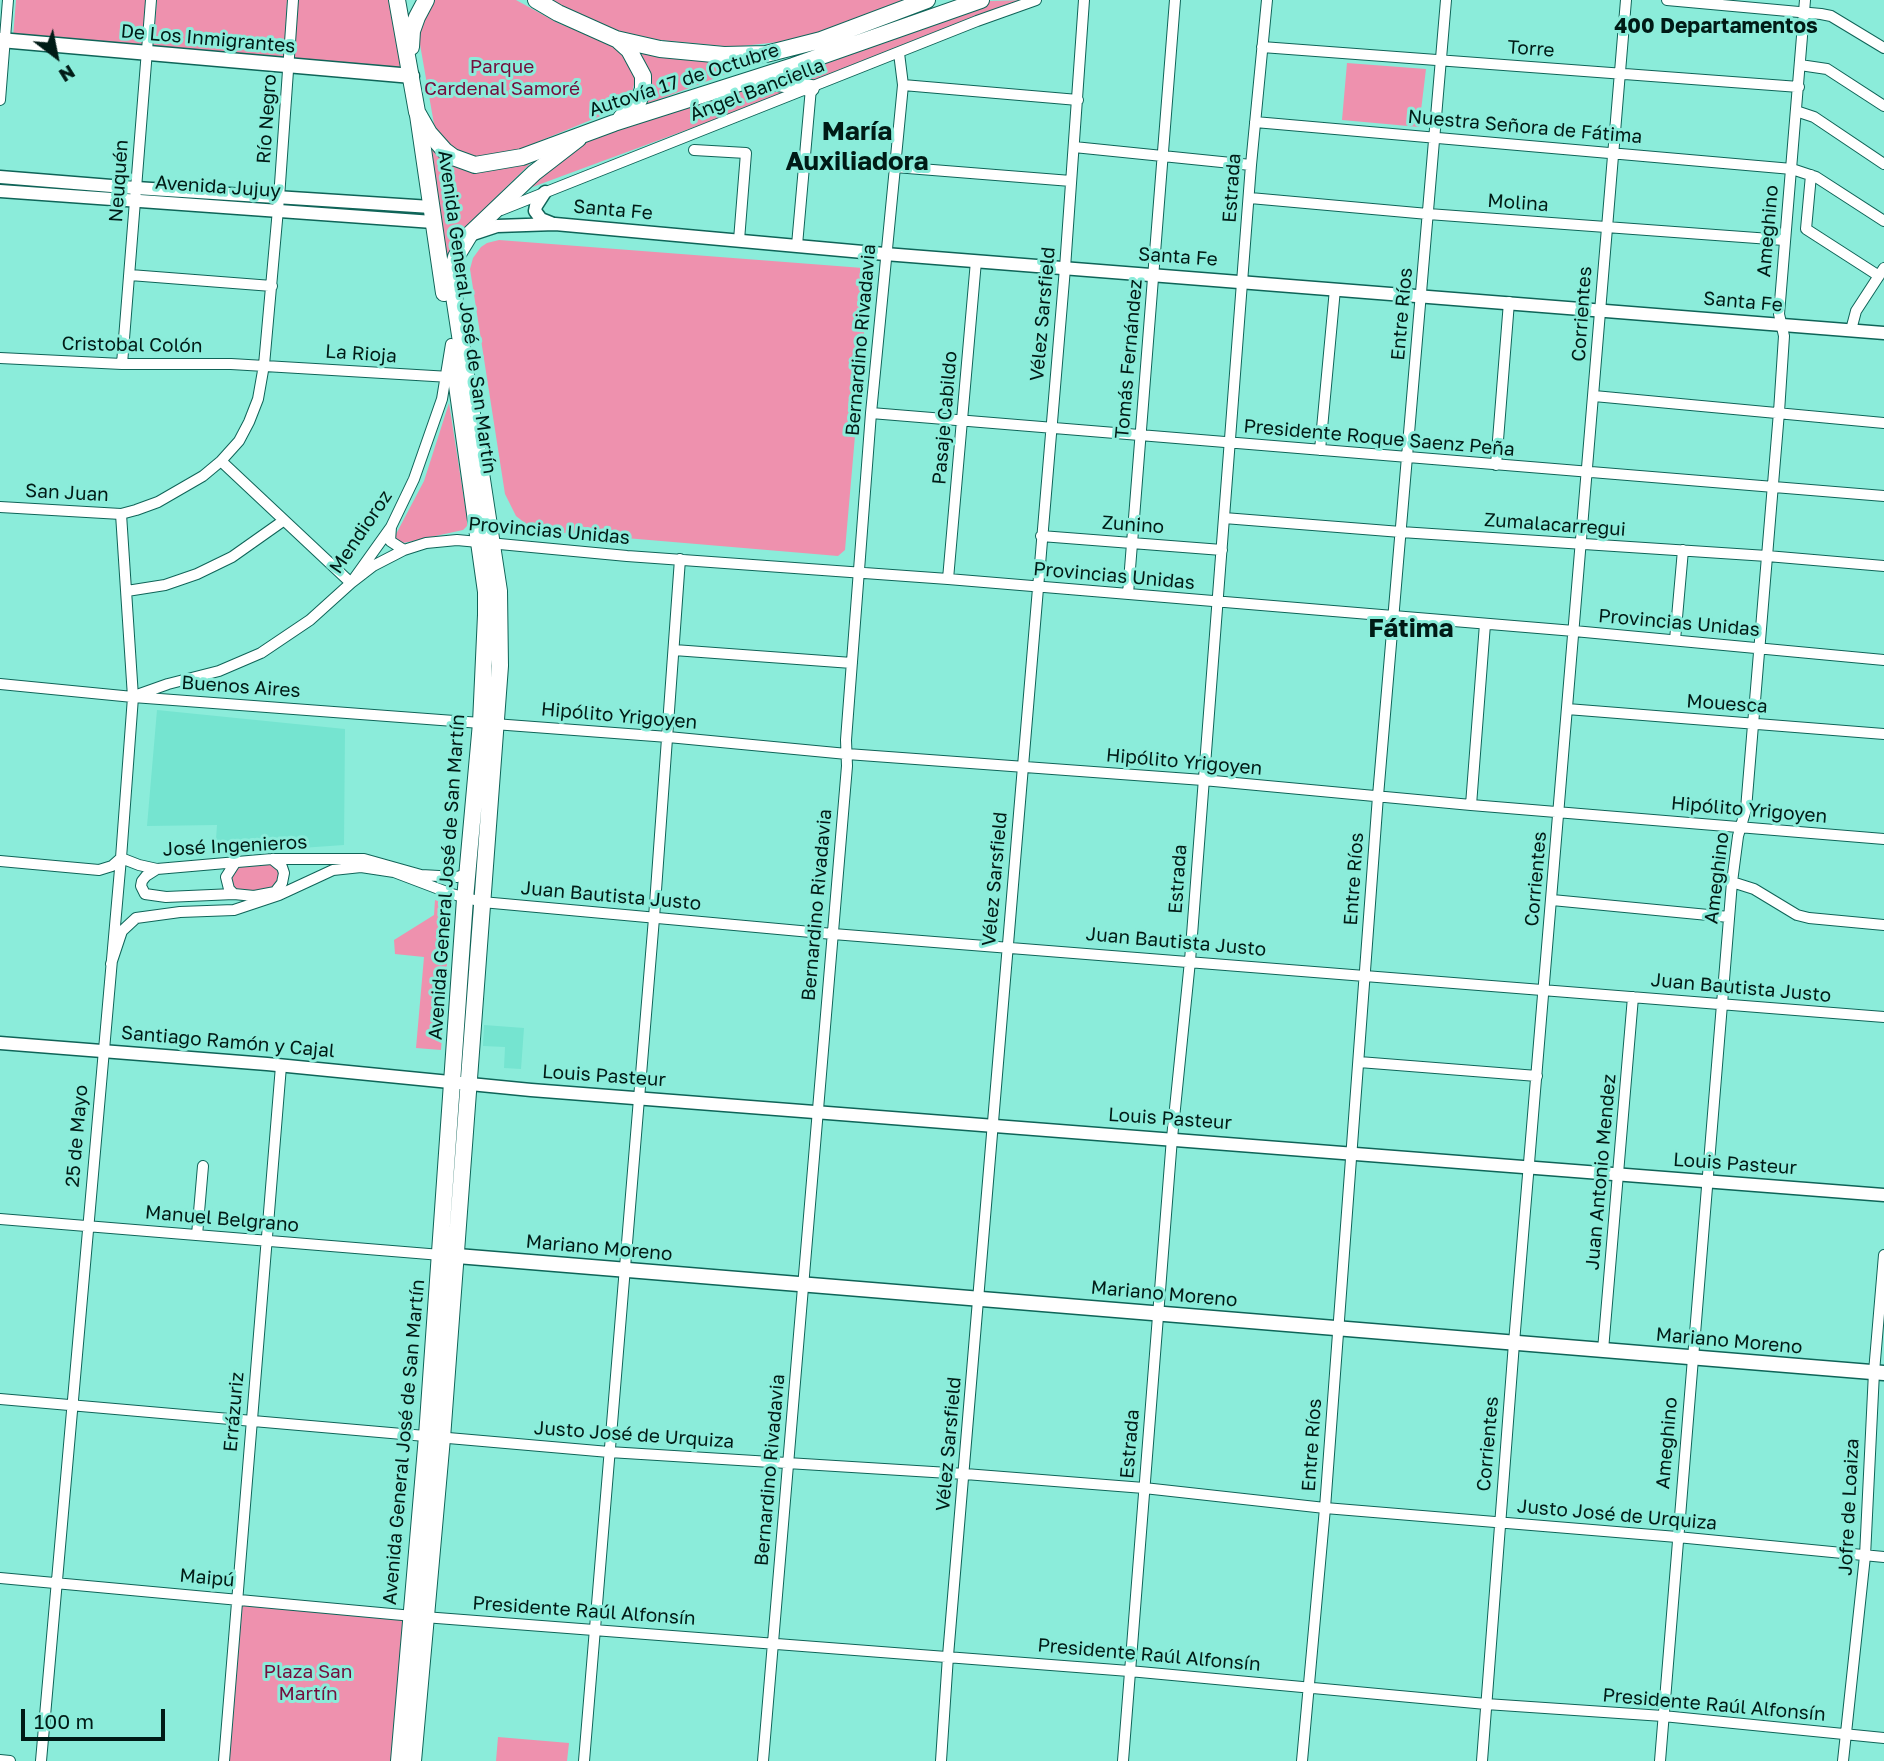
<!DOCTYPE html>
<meta charset="utf-8">
<style>
body{margin:0}
#map{position:relative;width:1884px;height:1761px;overflow:hidden;background:#8becda;font-family:"Golos Text",sans-serif}
canvas{display:block}
.north{position:absolute;left:21px;top:21px;width:70px;height:70px;-webkit-text-stroke:5px #8becda;paint-order:stroke;rotate:148deg;font-size:19px;font-weight:700;line-height:28px;text-align:center;color:#001b16}
.north::after{content:'';display:block;margin:auto;width:24px;height:32px;background:#001b16;clip-path:polygon(50% 0,100% 100%,50% 72%,0 100%)}
.scale{position:absolute;left:21px;top:1709px;width:144px;height:32px;box-sizing:border-box;border:4px solid #001b16;border-top:0;padding-left:9px;font-size:21px;line-height:24px;white-space:nowrap;color:#001b16;-webkit-text-stroke:5px #8becda;paint-order:stroke}
</style>
<div id="map">
<canvas width="1884" height="1761"></canvas>
<div class="north">N</div>
<div class="scale">100 m</div>
</div>
<script>
const ctx = document.querySelector('canvas').getContext('2d');
ctx.lineJoin = 'round';
function fill(path, color) { ctx.fillStyle = color; ctx.fill(path, 'evenodd'); }
const toPath = rows => new Path2D(rows.map(r => 'M' + r).join(''));
function trace(path, color, width, dash) { ctx.strokeStyle = color; ctx.lineWidth = width; ctx.lineCap = dash ? 'butt' : 'round'; ctx.setLineDash(dash || []); ctx.stroke(path); }
function drawText(font, color, halo, rows, align = 'center') {
  ctx.font = font + ' "Golos Text",sans-serif'; ctx.lineWidth = 6; ctx.setLineDash([]); ctx.textBaseline = 'middle'; ctx.strokeStyle = halo; ctx.fillStyle = color; for (const [text, x, y, turn = 0] of rows) {
    ctx.save(); ctx.translate(x, y); ctx.rotate((+turn || 0) * Math.PI / 180); ctx.textAlign = isNaN(turn) ? turn : align; if (halo) ctx.strokeText(text, 0, 0); ctx.fillText(text, 0, 0); ctx.restore();
  }
}
fill(toPath([
 [157,710,345,729,344,845,215,854,217,825,147,826],
 [484,1025,524,1028,521,1069,504,1068,505,1047,483,1046]
]), '#75e4d0');
fill(toPath([
 [16,0,147,0,144,46,13,37],
 [157,0,287,0,284,59,153,49],
 [298,0,391,0,407,70,294,60],
 [435,0,516,0,558,23,612,45,621,52,636,76,632,93,620,108,518,150,476,158,457,154,441,138,434,124,418,33,430,6],
 [549,0,911,0,837,28,788,41,733,47,659,40,613,30],
 [1027,0,811,84,770,78,989,1],
 [638,49,771,57,639,107,649,75],
 [1347,63,1426,69,1419,127,1342,120],
 [757,86,797,89,519,192,563,154,596,135,731,89],
 [426,138,444,158,536,158,493,200,468,229,452,256,446,257],
 [499,240,863,268,869,276,845,550,838,556,555,532,530,527,516,516,505,494,470,269,473,258,481,247,487,243],
 [449,403,468,525,463,530,399,544,395,536,424,481],
 [263,864,272,864,279,871,280,878,274,888,255,892,237,891,230,885,231,874,237,867],
 [435,900,451,906,441,1050,416,1048,424,957,395,954,394,940,434,915],
 [236,1598,411,1616,399,1761,224,1761],
 [498,1737,569,1743,567,1761,496,1761]
]), '#ee91ae');
const minor = toPath([
 [1667,0,1821,14,1831,16,1884,48],
 [1262,47,1799,87],
 [1800,65,1827,69,1884,106],
 [903,85,1078,100],
 [0,100,8,0],
 [1796,111,1814,117,1884,164],
 [1255,122,1792,169,1816,177,1884,221],
 [1074,147,1251,165],
 [694,150,746,153,739,240],
 [895,167,1071,181],
 [1811,175,1806,229,1879,276],
 [1250,198,1428,214,1784,240],
 [501,210,977,21,1036,0],
 [797,245,811,88],
 [130,275,272,286],
 [1851,330,1856,311,1884,268],
 [0,358,122,364,231,364,450,377],
 [122,364,151,0],
 [1594,396,1884,423],
 [871,413,1884,496],
 [1320,450,1335,289],
 [221,461,351,583],
 [1496,465,1509,302],
 [0,507,121,514,136,510,158,502,203,476,221,461,239,441,249,422,258,399,264,365,279,198,293,0],
 [1224,518,1401,532,1767,556,1884,566],
 [391,527,390,541,404,550],
 [1041,536,1222,550],
 [948,579,976,261],
 [351,583,373,566,404,550,426,543,457,540,627,556,948,579,1574,631,1884,660],
 [127,591,165,585,197,574,232,557,283,521],
 [1128,594,1175,0],
 [1675,640,1683,550],
 [674,650,852,663],
 [0,684,133,697,668,737,847,754,1203,780,1471,805,1884,839],
 [137,695,168,684,219,671,261,653,310,620,351,583,391,527,414,479,442,399,451,344],
 [1567,709,1884,734],
 [1471,805,1485,624],
 [121,858,139,865,157,869,272,859,364,859,421,875,457,877,467,874],
 [0,861,99,870,112,866,121,858],
 [235,863,226,877,229,889,234,894,254,896,275,892,282,883,284,873,282,867,272,859],
 [157,869,146,876,142,881,141,886,145,894,166,897,234,894],
 [1732,882,1754,889,1797,915,1809,918,1884,925],
 [1552,900,1729,917],
 [111,964,122,931,136,918,180,912,234,910,279,895,333,870,361,867,394,872,452,894,482,902,833,934,1884,1017],
 [1359,1062,1537,1076],
 [0,1219,441,1255],
 [197,1235,203,1166],
 [1603,1350,1633,997],
 [0,1399,609,1452,965,1474,1144,1488,1325,1508,1677,1537,1884,1557],
 [0,1578,424,1617,1129,1671,1486,1704,1663,1716,1884,1738],
 [0,1760,10,1761],
 [41,1761,121,858,133,697,121,514],
 [224,1761,281,1066],
 [584,1761,654,918,680,559],
 [763,1761,847,766,846,740,871,413,903,85,899,53],
 [941,1761,948,1656,1065,268,1084,0],
 [1123,1761,1172,1138,1190,961,1251,165,1267,0],
 [1302,1761,1325,1508,1378,796,1446,0],
 [1482,1761,1514,1343,1626,0],
 [1660,1761,1732,882,1738,836,1746,809,1779,412,1784,336,1779,314,1805,0],
 [1843,1761,1865,1556,1874,1372,1884,1255]
]);
const tertiary = toPath([
 [0,177,136,188,431,207],
 [0,191,433,222],
 [545,192,536,206,535,211,541,219,551,223],
 [473,234,497,226,555,224,885,254,1884,333],
 [0,1043,267,1064,531,1090,1884,1195]
]);
const secondary = toPath([
 [0,40,412,76],
 [445,1255,1884,1373]
]);
const primary = toPath([
 [418,115,444,293],
 [399,1761,427,1436,465,899,481,723,486,615,486,592,453,357],
 [413,1761,442,1438,500,666,499,591,454,296,453,268,456,257,470,234,534,173,578,139]
]);
const trunk = toPath([
 [397,0,417,112,429,133,445,151,453,157,475,165,522,157,614,123,793,66,981,0],
 [536,0,558,13,616,39,660,49,724,55,766,54,821,40,927,0],
 [619,41,629,50,643,76,643,89,639,100,621,118],
 [411,47,412,31,417,17,426,0],
 [757,83,778,83,811,88]
]);
trace(minor, '#0f6458', 12);
trace(tertiary, '#0f6458', 15);
trace(secondary, '#0f6458', 17);
trace(primary, '#0f6458', 18);
trace(trunk, '#0f6458', 18);
trace(minor, '#fff', 10);
trace(tertiary, '#fff', 12);
trace(secondary, '#fff', 14);
trace(primary, '#fff', 16);
trace(trunk, '#fff', 16);
drawText('19px', '#001b16', '#8becda', [
 ["De Los Inmigrantes",208,39,5],
 ["Torre",1531,49,4],
 ["Autovía 17 de Octubre",684,80,-18],
 ["Ángel Banciella",757,90,-21],
 ["Río Negro",267,119,-86],
 ["Nuestra Señora de Fátima",1525,127,5],
 ["Neuquén",119,181,-86],
 ["Avenida Jujuy",218,187,4],
 ["Estrada",1232,188,-86],
 ["Molina",1518,203,4],
 ["Santa Fe",613,210,5],
 ["Ameghino",1768,231,-85],
 ["Santa Fe",1178,257,4],
 ["Santa Fe",1743,302,5],
 ["Avenida General José de San Martín",467,312,82],
 ["Vélez Sarsfield",1043,314,-85],
 ["Entre Ríos",1402,314,-85],
 ["Corrientes",1582,314,-86],
 ["Bernardino Rivadavia",861,340,-85],
 ["Cristobal Colón",132,345,1],
 ["La Rioja",361,354,4],
 ["Tomás Fernández",1129,359,-85],
 ["Pasaje Cabildo",945,418,-85],
 ["Presidente Roque Saenz Peña",1379,438,5],
 ["San Juan",67,493,3],
 ["Zunino",1133,525,4],
 ["Zumalacarregui",1555,525,4],
 ["Provincias Unidas",549,531,5],
 ["Mendioroz",361,532,-56],
 ["Provincias Unidas",1114,576,5],
 ["Provincias Unidas",1679,623,5],
 ["Buenos Aires",241,687,4],
 ["Mouesca",1727,704,4],
 ["Hipólito Yrigoyen",619,716,5],
 ["Hipólito Yrigoyen",1184,762,5],
 ["Hipólito Yrigoyen",1749,810,5],
 ["José Ingenieros",235,846,-3],
 ["Avenida General José de San Martín",447,877,-86],
 ["Ameghino",1717,878,-83],
 ["Vélez Sarsfield",995,879,-85],
 ["Estrada",1178,879,-86],
 ["Entre Ríos",1354,879,-86],
 ["Corrientes",1536,879,-85],
 ["Juan Bautista Justo",611,896,5],
 ["Bernardino Rivadavia",817,905,-85],
 ["Juan Bautista Justo",1176,942,5],
 ["Juan Bautista Justo",1741,988,5],
 ["Santiago Ramón y Cajal",228,1042,5],
 ["Louis Pasteur",604,1076,4],
 ["Louis Pasteur",1170,1119,4],
 ["25 de Mayo",77,1136,-85],
 ["Louis Pasteur",1735,1164,4],
 ["Juan Antonio Mendez",1601,1172,-85],
 ["Manuel Belgrano",222,1219,5],
 ["Mariano Moreno",599,1248,5],
 ["Mariano Moreno",1164,1294,5],
 ["Mariano Moreno",1729,1341,5],
 ["Errázuriz",234,1412,-85],
 ["Justo José de Urquiza",634,1435,4],
 ["Avenida General José de San Martín",404,1442,-85],
 ["Ameghino",1667,1443,-85],
 ["Vélez Sarsfield",949,1444,-85],
 ["Estrada",1130,1444,-85],
 ["Corrientes",1488,1444,-85],
 ["Entre Ríos",1312,1445,-86],
 ["Bernardino Rivadavia",770,1470,-85],
 ["Jofre de Loaiza",1849,1507,-87],
 ["Justo José de Urquiza",1617,1515,5],
 ["Maipú",207,1578,5],
 ["Presidente Raúl Alfonsín",584,1611,4],
 ["Presidente Raúl Alfonsín",1149,1655,5],
 ["Presidente Raúl Alfonsín",1714,1705,5]
]);
drawText('19px', '#740d3c', '#8becda', [
 ["Parque",502,67],
 ["Cardenal Samoré",502,89],
 ["Plaza San",308,1672],
 ["Martín",308,1694]
]);
drawText('bold 21px', '#001b16', '#8becda', [
 ["400 Departamentos",1716,26]
]);
drawText('bold 26px', '#001b16', '#8becda', [
 ["María",857,132],
 ["Auxiliadora",857,162],
 ["Fátima",1411,629]
]);
</script>
